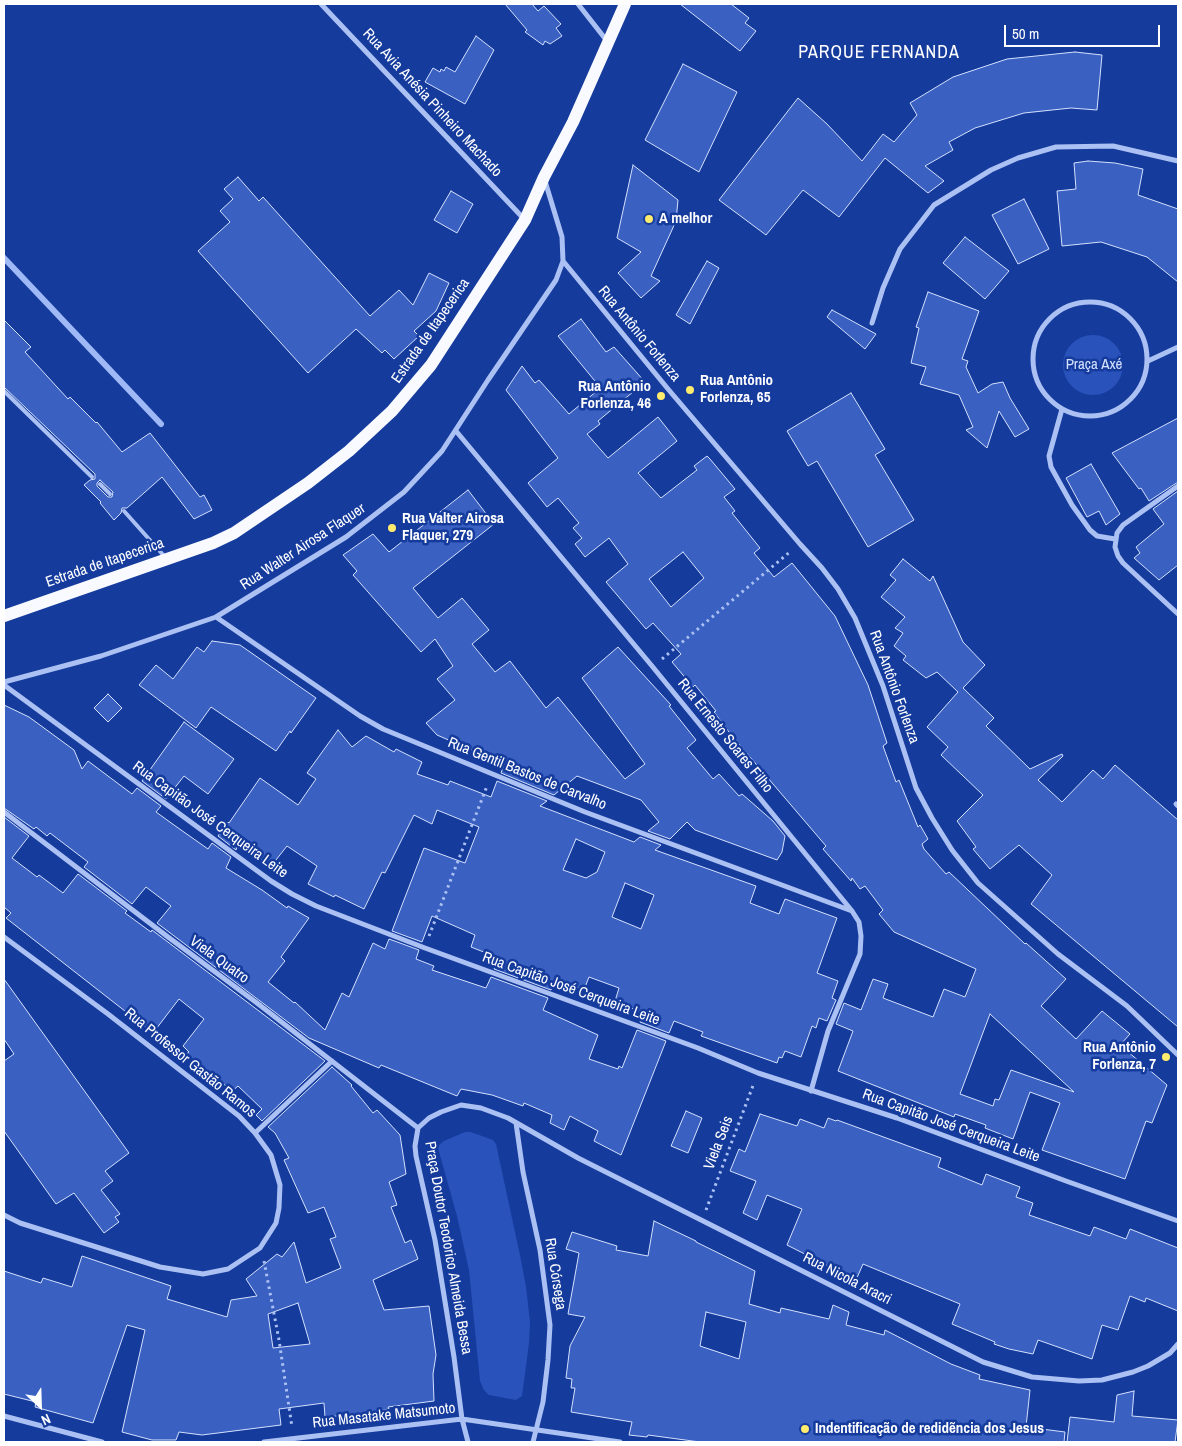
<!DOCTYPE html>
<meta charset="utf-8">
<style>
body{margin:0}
#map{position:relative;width:1182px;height:1446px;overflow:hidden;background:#153b9d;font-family:"Archivo Narrow",sans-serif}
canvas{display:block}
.frame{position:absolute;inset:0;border:5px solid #fff;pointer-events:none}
.north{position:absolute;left:15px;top:1381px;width:50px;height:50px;-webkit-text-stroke:4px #153b9d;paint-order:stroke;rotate:156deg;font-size:14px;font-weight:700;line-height:20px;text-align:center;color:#fff}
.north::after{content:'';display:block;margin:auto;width:18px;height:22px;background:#fff;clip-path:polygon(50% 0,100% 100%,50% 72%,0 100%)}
.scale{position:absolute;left:1004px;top:25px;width:156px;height:22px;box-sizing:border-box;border:2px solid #fff;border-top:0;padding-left:6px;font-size:15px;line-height:18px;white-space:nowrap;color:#fff;-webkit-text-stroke:4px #153b9d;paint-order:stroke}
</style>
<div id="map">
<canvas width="1182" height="1446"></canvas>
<div class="frame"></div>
<div class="north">N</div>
<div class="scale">50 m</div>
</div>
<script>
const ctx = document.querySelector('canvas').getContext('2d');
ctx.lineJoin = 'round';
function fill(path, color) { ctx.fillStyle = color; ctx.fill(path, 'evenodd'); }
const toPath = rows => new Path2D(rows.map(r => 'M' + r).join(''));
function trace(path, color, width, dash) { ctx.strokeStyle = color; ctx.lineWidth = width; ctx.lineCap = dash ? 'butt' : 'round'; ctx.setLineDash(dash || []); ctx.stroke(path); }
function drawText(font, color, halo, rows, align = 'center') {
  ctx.font = font + ' "Archivo Narrow",sans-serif'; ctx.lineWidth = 5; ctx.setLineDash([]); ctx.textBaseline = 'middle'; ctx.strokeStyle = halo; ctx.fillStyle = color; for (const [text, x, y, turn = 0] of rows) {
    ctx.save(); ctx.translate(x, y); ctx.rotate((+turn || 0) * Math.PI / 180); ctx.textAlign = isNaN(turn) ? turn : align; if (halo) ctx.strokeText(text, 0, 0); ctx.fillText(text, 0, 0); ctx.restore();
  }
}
fill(toPath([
 '1063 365a30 30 0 1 1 60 0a30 30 0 1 1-60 0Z',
 [465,1132,470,1132,482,1136,493,1140,496,1144,521,1260,526,1287,530,1322,529,1343,522,1396,516,1400,489,1395,484,1390,480,1381,469,1270,457,1216,438,1148,439,1145,444,1141]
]), '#2953bb');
trace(toPath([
 [4,258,161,424]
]), '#9fb9f6', 6);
const building = toPath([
 [505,4,532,4,538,11,544,6,561,24,556,28,562,36,550,44,545,41,543,45,525,32,527,30,505,4],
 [680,4,731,4,749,18,745,23,756,31,740,51,680,4],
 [476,36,494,50,465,104,425,82,433,68,440,72,441,69,444,71,446,67,455,72,476,36],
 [1075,52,1102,55,1097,110,1071,108,1024,113,975,128,949,142,953,150,925,166,944,181,928,193,885,158,839,217,803,190,766,235,719,200,798,98,827,124,862,161,883,134,894,142,917,115,910,103,953,77,1007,59,1075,52],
 [683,64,737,92,699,172,645,140,683,64],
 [1088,161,1115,163,1143,169,1138,195,1178,209,1178,282,1147,257,1101,242,1062,246,1057,191,1076,189,1074,163,1088,161],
 [633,165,678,200,676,221,651,276,660,281,641,298,618,273,641,252,617,238,633,165],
 [238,177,259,201,263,197,370,316,399,290,413,305,429,273,449,283,436,311,414,331,419,336,394,359,385,350,382,353,356,329,308,373,198,251,230,222,220,211,233,199,224,189,238,177],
 [451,191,473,204,457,233,434,220,451,191],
 [1024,199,1049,249,1018,264,992,215,1024,199],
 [965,237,1009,271,985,299,943,263,965,237],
 [707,261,719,268,690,324,676,315,707,261],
 [928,292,979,311,962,359,968,361,966,367,978,393,992,384,1003,382,1010,398,1029,429,1015,437,999,411,987,448,966,430,973,427,959,395,920,384,926,367,911,363,919,328,916,327,928,292],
 [832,310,876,334,865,349,827,317,832,310],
 [581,319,606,352,614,347,645,382,598,421,600,424,587,434,608,458,658,417,677,441,638,473,661,498,697,470,694,466,707,456,710,459,735,489,724,497,735,511,732,513,760,548,754,553,774,577,792,563,835,616,868,685,887,743,883,746,896,782,899,780,918,827,920,825,928,839,922,844,924,849,946,874,949,872,1025,944,1026,943,1066,979,1041,1006,1076,1039,1102,1011,1130,1034,1120,1045,1167,1085,1152,1123,1146,1121,1125,1179,1042,1150,1060,1103,1030,1092,1013,1139,985,1128,986,1125,955,1114,954,1117,838,1071,853,1031,836,1024,844,1003,861,1010,873,979,888,984,883,998,933,1017,944,989,965,997,976,969,894,932,879,914,883,910,865,886,860,889,852,878,851,881,823,849,826,846,732,736,714,712,716,711,695,685,693,687,672,662,681,654,653,623,646,629,606,582,628,564,609,538,585,557,575,544,582,538,573,528,579,523,558,498,547,507,528,483,558,458,506,390,522,366,535,383,539,380,569,414,598,390,596,388,599,386,558,336,581,319],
 [683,552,704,578,671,607,649,579,683,552],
 [990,1014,1003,1026,1074,1092,1011,1070,999,1100,995,1099,993,1106,960,1094,990,1014],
 [4,320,31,347,25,352,68,399,70,397,96,423,97,422,122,452,150,433,200,497,204,495,212,510,194,519,162,477,127,508,122,508,121,513,114,520,100,503,101,502,84,485,90,480,95,479,95,474,4,387,4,320],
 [100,480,113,492,112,497,108,497,97,486,97,483,100,480],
 [851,393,885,449,875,455,914,520,868,547,817,461,808,466,787,431,851,393],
 [1178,418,1178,482,1149,501,1141,488,1139,489,1112,453,1178,418],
 [1091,464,1120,514,1106,525,1099,511,1087,517,1066,478,1091,464],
 [468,490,494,524,413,588,438,618,462,598,489,630,472,644,495,672,510,661,546,708,558,697,625,779,645,764,582,678,618,647,671,705,669,706,696,740,687,748,713,779,719,774,739,796,742,794,773,821,785,836,782,852,777,860,695,830,687,822,670,839,648,831,659,822,641,800,577,776,554,795,501,773,504,764,437,735,426,723,455,700,437,679,453,666,435,639,421,652,353,575,357,571,343,555,373,534,389,552,468,490],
 [1178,491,1178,565,1159,580,1134,558,1140,553,1136,547,1164,524,1153,509,1178,491],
 [903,559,930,581,933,576,963,642,985,665,963,688,994,718,986,726,1030,769,1062,754,1063,756,1038,780,1062,802,1093,770,1103,779,1115,765,1178,820,1178,1027,1031,904,1052,875,1019,845,990,869,973,849,976,847,957,821,983,795,941,755,948,747,927,727,958,692,937,672,926,678,903,660,906,656,894,646,903,633,895,628,905,617,881,597,896,580,890,575,903,559],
 [212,641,240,645,316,698,291,733,290,731,276,751,211,707,196,728,139,685,156,665,173,679,197,647,204,652,212,641],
 [108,694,122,708,108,722,94,708,108,694],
 [4,705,29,717,74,750,82,769,88,761,132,794,137,788,161,806,156,812,174,825,208,849,212,843,231,857,226,868,262,890,287,908,288,906,309,918,281,957,285,961,268,982,294,1003,295,1002,325,1030,342,993,349,997,373,943,385,949,389,939,419,950,416,959,434,966,432,970,486,988,491,977,548,998,543,1010,598,1035,589,1059,618,1069,619,1066,622,1068,637,1030,666,1041,621,1155,594,1141,598,1131,570,1116,564,1130,550,1123,552,1115,524,1103,523,1106,492,1095,461,1089,457,1096,381,1065,379,1068,309,1038,157,923,171,906,146,887,132,904,84,867,88,862,50,833,47,836,36,827,34,829,4,808,4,705],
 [184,722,234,759,208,794,184,776,166,799,142,781,184,722],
 [338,730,352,747,366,736,394,752,396,749,422,762,417,774,448,785,450,781,491,797,497,781,547,801,540,806,634,842,640,837,661,845,655,850,756,886,750,903,779,914,785,899,837,918,817,973,838,981,832,998,836,1000,827,1021,819,1018,816,1028,812,1026,801,1057,785,1051,782,1058,779,1057,777,1063,701,1036,703,1032,674,1021,669,1033,640,1022,643,1013,615,1001,619,988,589,977,584,990,556,979,551,990,494,969,499,958,471,947,475,935,432,916,422,942,392,931,424,848,465,863,479,827,437,810,432,824,414,815,385,873,382,872,364,909,335,895,334,897,308,884,317,866,287,846,272,865,237,847,236,850,218,836,228,822,229,823,260,778,298,805,316,779,307,773,338,730],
 [576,839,605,852,597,872,586,878,563,870,576,839],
 [625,883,654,895,641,929,612,917,625,883],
 [4,817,29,836,12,858,37,877,39,875,63,893,78,874,127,911,125,913,151,932,152,930,325,1061,262,1121,256,1115,262,1109,238,1086,231,1092,223,1083,220,1086,184,1056,189,1052,183,1046,204,1019,179,999,153,1033,6,918,11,913,4,907,4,817],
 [4,979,129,1153,105,1171,113,1181,101,1190,120,1214,115,1217,119,1222,104,1233,74,1193,56,1204,4,1131,4,1061,14,1054,4,1039,4,979],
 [332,1067,352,1085,351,1086,373,1113,377,1110,400,1135,406,1174,389,1182,397,1205,391,1207,405,1243,411,1240,418,1259,373,1280,384,1310,429,1306,436,1355,433,1374,434,1401,388,1407,389,1409,360,1414,325,1417,324,1403,279,1409,281,1425,202,1435,179,1432,176,1440,152,1440,122,1432,145,1330,127,1325,93,1423,35,1407,36,1402,4,1394,4,1271,41,1283,43,1278,72,1287,82,1256,171,1286,167,1299,227,1317,231,1300,257,1296,246,1279,277,1254,282,1257,294,1242,306,1283,341,1268,330,1239,336,1237,324,1207,308,1213,284,1160,289,1158,275,1133,268,1127,332,1067],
 [298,1303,310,1344,273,1348,268,1314,298,1303],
 [686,1111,702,1118,688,1153,671,1146,686,1111],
 [760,1114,797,1126,800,1119,824,1128,828,1118,836,1121,837,1120,941,1158,938,1167,982,1185,986,1174,1020,1187,1016,1197,1033,1203,1029,1215,1090,1236,1094,1227,1126,1239,1130,1229,1178,1248,1178,1311,1146,1298,1145,1302,1130,1296,1118,1330,1102,1325,1092,1359,1038,1340,1033,1354,1009,1349,994,1344,995,1342,952,1324,960,1304,863,1264,856,1280,787,1245,802,1209,767,1195,757,1220,743,1213,756,1181,730,1171,739,1149,745,1152,760,1114],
 [654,1221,696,1241,696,1242,755,1271,749,1304,780,1313,781,1308,829,1319,833,1305,849,1312,846,1325,884,1335,885,1330,951,1364,980,1375,979,1379,1030,1390,1026,1427,1065,1432,1064,1442,700,1442,648,1435,647,1437,629,1435,632,1422,571,1412,575,1388,571,1388,572,1379,566,1378,570,1346,585,1317,568,1314,579,1253,566,1249,572,1232,617,1246,616,1250,648,1256,654,1221],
 [706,1312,746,1322,739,1359,700,1346,706,1312],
 [1134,1391,1132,1416,1178,1420,1175,1442,1067,1442,1070,1417,1114,1422,1117,1395,1134,1391]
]);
fill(building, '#3a61c2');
trace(building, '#d4e0fd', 1);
trace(toPath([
 [662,659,791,551],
 [429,936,487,786],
 [706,1210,754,1083],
 [264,1261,279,1340,292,1427]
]), '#acc1f3', 3, [2.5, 4]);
trace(toPath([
 [4,391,92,477],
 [100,484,110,494],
 [124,511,165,557]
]), '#acc1f3', 4);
trace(toPath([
 [321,4,525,220],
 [578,4,607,41],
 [563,261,668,389,800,544,822,568,838,589,855,618,883,686,916,788,932,818,952,850,978,883,1058,954,1127,1006,1178,1055],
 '1033 359a57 57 0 1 1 114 0a57 57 0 1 1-114 0Z',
 [872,323,883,288,900,249,934,205,991,170,1018,158,1056,147,1113,146,1178,161],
 [1148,361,1178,347],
 [1062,409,1049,456,1051,467,1072,505,1090,530,1097,536,1115,539],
 [456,431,652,666,852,911,859,922,861,936,860,954,828,1031,811,1091],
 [1178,486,1123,525,1117,533,1115,547,1118,556,1123,563,1178,614],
 [216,617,360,716,383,729,585,812,852,911],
 [4,682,101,656,216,617,346,537,404,492,442,451,488,380,556,280,563,261,562,237,545,181],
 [4,685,271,881,292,894,316,906,425,948,698,1048,758,1073,897,1118,1066,1181,1178,1221],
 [1176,804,1178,806],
 [4,812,168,937,257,1003,418,1128],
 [4,937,108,1014,239,1116,255,1133,271,1155,280,1185,279,1208,276,1223,260,1248,228,1269,203,1274,160,1267,20,1223,4,1215],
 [516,1123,523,1172,540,1250,550,1325,548,1360,543,1402,533,1442],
 [255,1133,332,1061],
 [4,1416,102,1442],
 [264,1442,462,1419,620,1442],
 [468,1442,462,1419,454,1357,435,1240,416,1156,415,1146,418,1128,429,1118,441,1112,461,1105,481,1108,508,1118,578,1158,983,1362,1032,1377,1079,1381,1102,1380,1133,1372,1148,1366,1170,1353,1178,1344]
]), '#acc1f3', 5);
trace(toPath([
 [4,616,213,543,234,533,308,483,349,451,392,411,431,365,525,220,544,177,573,122,625,4]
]), '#f8faff', 12);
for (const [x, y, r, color] of [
 [649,219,5,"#ffec6e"],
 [690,390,5,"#ffec6e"],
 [661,396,5,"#ffec6e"],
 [392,528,5,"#ffec6e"],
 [1166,1057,5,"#ffec6e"],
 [805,1429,5,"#ffec6e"]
]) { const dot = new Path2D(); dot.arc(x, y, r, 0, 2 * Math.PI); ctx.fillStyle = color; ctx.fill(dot); trace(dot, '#153b9d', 2); }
drawText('15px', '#fff', '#153b9d', [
 ["Rua Avia Anésia Pinheiro Machado",432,103,47],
 ["Estrada de Itapecerica",431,331,-55],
 ["Rua Antônio Forlenza",639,334,50],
 ["Rua Walter Airosa Flaquer",303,547,-33],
 ["Estrada de Itapecerica",105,563,-19],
 ["Rua Antônio Forlenza",894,687,70],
 ["Rua Ernesto Soares Filho",725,736,51],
 ["Rua Gentil Bastos de Carvalho",527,774,22],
 ["Rua Capitão José Cerqueira Leite",210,820,36],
 ["Viela Quatro",219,960,36],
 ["Rua Capitão José Cerqueira Leite",571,989,20],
 ["Rua Professor Gastão Ramos",190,1063,39],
 ["Rua Capitão José Cerqueira Leite",951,1126,20],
 ["Viela Seis",719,1143,-69],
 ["Praça Doutor Teodorico Almeida Bessa",448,1248,80],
 ["Rua Córsega",555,1274,81],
 ["Rua Nicola Aracri",847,1279,27],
 ["Rua Masatake Matsumoto",384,1416,-6]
]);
drawText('bold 15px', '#fff', '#153b9d', [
 ["A melhor",659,219],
 ["Rua Antônio",700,381],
 ["Forlenza, 65",700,398],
 ["Rua Antônio",651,387,"right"],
 ["Forlenza, 46",651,404,"right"],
 ["Rua Valter Airosa",402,519],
 ["Flaquer, 279",402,536],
 ["Rua Antônio",1156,1048,"right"],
 ["Forlenza, 7",1156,1065,"right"],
 ["Indentificação de redidẽncia dos Jesus",815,1429]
], 'left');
drawText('15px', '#d4e0fd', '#153b9d', [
 ["Praça Axé",1094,365]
]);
ctx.letterSpacing = '1px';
drawText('18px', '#fff', '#153b9d', [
 ["PARQUE FERNANDA",879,53]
]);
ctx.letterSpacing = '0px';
</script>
